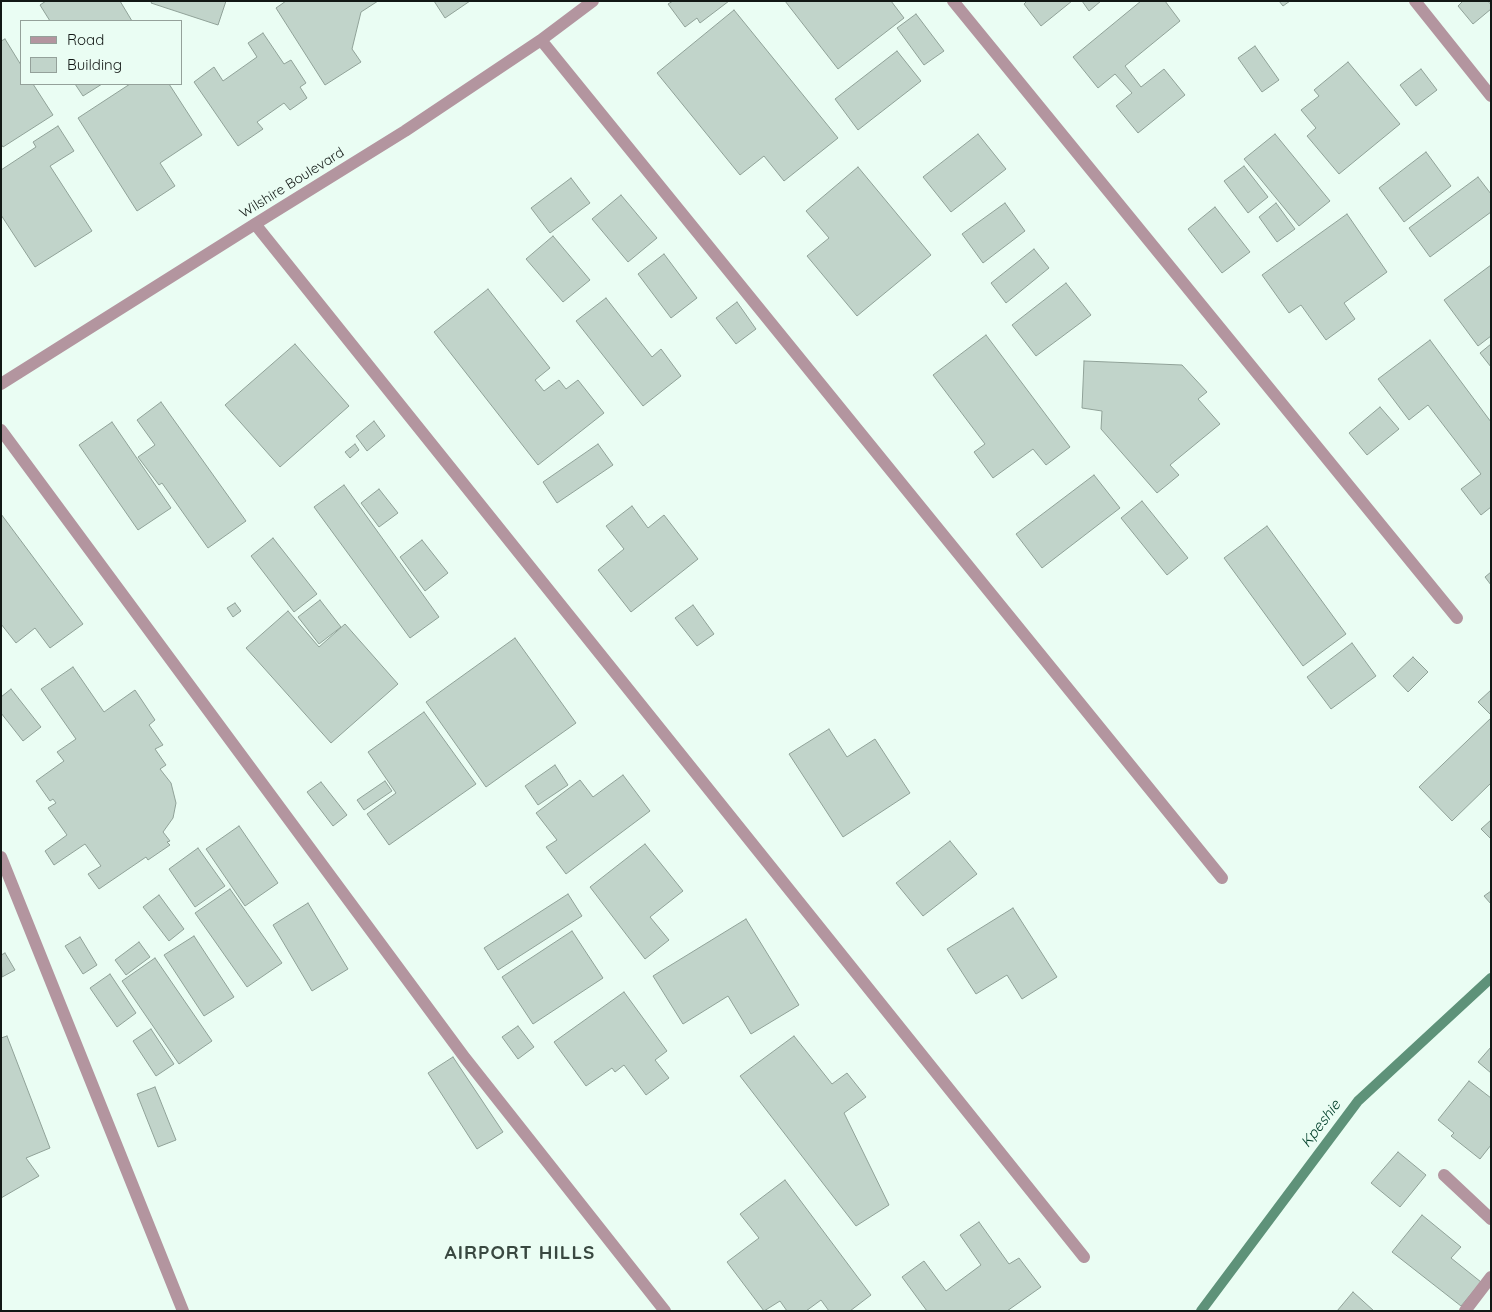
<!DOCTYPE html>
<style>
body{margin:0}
#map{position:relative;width:1492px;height:1312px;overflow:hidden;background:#eafdf3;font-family:Quicksand,sans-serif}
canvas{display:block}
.frame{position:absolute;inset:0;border:2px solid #121815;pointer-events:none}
.legend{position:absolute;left:20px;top:20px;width:162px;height:65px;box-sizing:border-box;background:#eafdf3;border:1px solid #94a19a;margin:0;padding:6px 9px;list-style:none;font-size:15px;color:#121815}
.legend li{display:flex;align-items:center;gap:10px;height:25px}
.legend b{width:25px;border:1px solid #94a19a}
</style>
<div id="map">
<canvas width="1492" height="1312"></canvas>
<div class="frame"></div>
<ul class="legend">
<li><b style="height:6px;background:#b3959f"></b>Road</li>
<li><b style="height:14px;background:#c1d4ca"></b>Building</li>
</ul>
</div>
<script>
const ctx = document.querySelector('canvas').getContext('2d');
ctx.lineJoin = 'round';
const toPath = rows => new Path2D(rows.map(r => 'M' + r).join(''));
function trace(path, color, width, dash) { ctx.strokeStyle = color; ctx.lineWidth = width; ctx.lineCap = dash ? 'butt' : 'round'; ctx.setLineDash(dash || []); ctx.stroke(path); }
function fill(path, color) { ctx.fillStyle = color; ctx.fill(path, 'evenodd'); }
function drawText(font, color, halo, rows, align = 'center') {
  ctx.font = font + ' Quicksand,sans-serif'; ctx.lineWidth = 4; ctx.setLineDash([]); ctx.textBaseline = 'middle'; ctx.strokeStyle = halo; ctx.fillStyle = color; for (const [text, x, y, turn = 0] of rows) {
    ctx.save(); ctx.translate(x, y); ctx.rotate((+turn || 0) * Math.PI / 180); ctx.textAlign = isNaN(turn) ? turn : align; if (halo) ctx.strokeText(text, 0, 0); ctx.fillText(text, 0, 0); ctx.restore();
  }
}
trace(toPath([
 [1201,1311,1358,1101,1491,978]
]), '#5e9279', 10);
const building = toPath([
 [46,1,120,1,132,21,50,21,40,5,46,1],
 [152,1,226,1,218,25,151,3,152,1],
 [286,1,378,1,361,12,352,49,361,62,325,85,276,8,286,1],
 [434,1,470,1,445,18,434,1],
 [673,1,729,1,700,23,697,18,685,27,668,4,673,1],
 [785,1,891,1,904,18,838,69,785,1],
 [1027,1,1072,1,1041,26,1024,4,1027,1],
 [1082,1,1101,1,1089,11,1082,1],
 [1141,1,1165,1,1180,21,1125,66,1141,87,1164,69,1185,95,1138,133,1116,106,1132,93,1115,74,1098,88,1073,57,1141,1],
 [1279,1,1290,1,1283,6,1279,1],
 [1463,1,1488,1,1491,5,1491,9,1473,24,1458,6,1463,1],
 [734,10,838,138,784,181,764,156,740,175,657,73,734,10],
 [916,14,944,51,924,65,897,28,916,14],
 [263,33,284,64,291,60,306,83,300,87,307,98,290,110,284,103,257,122,263,129,238,146,194,82,214,67,223,81,257,57,248,43,263,33],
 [5,39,21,65,21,84,33,84,53,115,3,147,1,144,1,41,5,39],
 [1255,46,1279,80,1262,92,1238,58,1255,46],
 [897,51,921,81,858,130,835,99,897,51],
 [1348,62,1400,124,1339,174,1307,136,1316,128,1301,110,1319,96,1314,90,1348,62],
 [1421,69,1437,90,1416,106,1400,85,1421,69],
 [75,84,102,84,83,96,75,84],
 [130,84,169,84,202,135,160,163,175,186,137,211,78,118,130,84],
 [58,126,74,151,50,166,92,231,35,267,1,215,1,170,36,147,33,142,58,126],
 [978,134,1006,169,951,212,923,177,978,134],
 [1275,134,1330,201,1299,226,1244,159,1275,134],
 [1426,152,1451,186,1404,222,1379,188,1426,152],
 [1244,166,1268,197,1248,213,1224,181,1244,166],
 [858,167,931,255,857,316,807,256,829,238,806,211,858,167],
 [1478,177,1491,194,1491,212,1430,257,1409,228,1478,177],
 [571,178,590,203,550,233,531,208,571,178],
 [621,195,657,238,628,262,592,219,621,195],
 [1005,203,1025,231,983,263,962,234,1005,203],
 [1276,203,1295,229,1277,242,1259,217,1276,203],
 [1215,207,1250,252,1222,273,1188,229,1215,207],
 [1347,214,1387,272,1344,303,1355,319,1326,340,1301,305,1289,313,1262,275,1347,214],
 [553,236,590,280,563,302,526,259,553,236],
 [1034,249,1049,268,1006,303,991,283,1034,249],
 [664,254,697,298,671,318,638,274,664,254],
 [1491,265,1491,336,1478,346,1444,300,1491,265],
 [1066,283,1091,315,1036,356,1012,325,1066,283],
 [488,289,550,368,535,380,544,391,559,380,566,389,578,380,604,413,538,465,434,332,488,289],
 [606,298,652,357,661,349,681,376,643,406,576,321,606,298],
 [737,302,756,329,736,344,716,318,737,302],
 [986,335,1070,447,1046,465,1033,449,993,478,974,452,985,444,933,375,986,335],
 [1430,340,1491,422,1491,507,1481,515,1461,489,1481,474,1428,405,1409,420,1378,379,1430,340],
 [295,344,349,406,280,467,225,405,295,344],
 [1491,344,1491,367,1480,353,1491,344],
 [1084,361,1182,365,1207,392,1198,399,1220,424,1170,465,1179,475,1157,493,1101,429,1102,411,1082,408,1084,361],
 [161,402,246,521,208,548,162,483,159,485,138,457,155,445,137,420,161,402],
 [1380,407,1399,429,1367,455,1349,433,1380,407],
 [374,421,385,436,367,451,356,436,374,421],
 [112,422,171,508,138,530,79,445,112,422],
 [355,444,359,450,350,458,345,452,355,444],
 [598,444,613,465,557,503,543,482,598,444],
 [1094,475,1120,508,1042,568,1016,534,1094,475],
 [344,485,439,617,410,638,314,507,344,485],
 [379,489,398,513,379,527,361,503,379,489],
 [1142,501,1188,558,1167,575,1121,518,1142,501],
 [632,506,648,528,664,515,698,559,631,612,598,570,624,549,606,526,632,506],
 [1,514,83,624,50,648,35,628,16,643,1,624,1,514],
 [1267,526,1346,634,1303,666,1224,558,1267,526],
 [273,538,317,594,294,612,251,556,273,538],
 [422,540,448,573,425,591,400,557,422,540],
 [1491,572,1491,585,1485,577,1491,572],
 [320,600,341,627,319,644,298,617,320,600],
 [235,603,241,611,233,617,227,608,235,603],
 [693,605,714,634,697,646,675,618,693,605],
 [288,611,319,647,345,624,398,684,331,743,246,648,288,611],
 [515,638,576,723,486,787,426,702,515,638],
 [1352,643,1376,676,1331,709,1307,677,1352,643],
 [1413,657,1428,672,1408,692,1393,676,1413,657],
 [73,667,104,712,135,690,155,720,149,725,163,745,155,749,166,765,160,769,171,783,176,803,173,818,163,832,170,841,167,842,170,845,148,860,146,857,99,889,88,874,101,866,85,844,54,865,45,851,67,835,48,808,56,803,53,799,50,801,36,781,64,761,57,752,76,739,41,689,73,667],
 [11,689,41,727,23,741,1,713,1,697,11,689],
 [1491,690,1491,715,1478,702,1491,690],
 [424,712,476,784,389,845,367,814,396,793,368,752,424,712],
 [1491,718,1491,783,1452,821,1419,787,1491,718],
 [829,729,847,757,875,739,910,793,843,837,789,754,829,729],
 [555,765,568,785,538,805,525,786,555,765],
 [623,775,650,811,566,874,546,847,557,840,536,813,580,780,593,797,623,775],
 [385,781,392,791,364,810,357,800,385,781],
 [321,782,347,815,333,826,307,792,321,782],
 [1491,820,1491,839,1481,829,1491,820],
 [239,826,278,883,245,906,206,849,239,826],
 [950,841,977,874,923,916,896,883,950,841],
 [645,844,683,891,650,917,669,940,645,959,590,887,645,844],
 [198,848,225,886,195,907,169,869,198,848],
 [230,889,282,963,247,987,195,913,230,889],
 [1491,891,1491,904,1484,896,1491,891],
 [568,894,582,916,498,970,484,948,568,894],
 [159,895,184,929,169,941,143,907,159,895],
 [308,903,348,969,312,991,273,925,308,903],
 [1013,908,1057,977,1022,999,1007,975,976,994,947,949,1013,908],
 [746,919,799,1005,751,1034,728,996,683,1024,653,976,746,919],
 [572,931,603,978,533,1024,502,977,572,931],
 [194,936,234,997,204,1016,164,955,194,936],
 [80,937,97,965,83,974,65,946,80,937],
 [139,942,150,957,126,975,115,960,139,942],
 [5,953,15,970,2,977,1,955,5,953],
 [155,958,212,1041,179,1064,122,981,155,958],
 [110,974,136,1013,117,1027,90,988,110,974],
 [624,992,667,1051,655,1060,669,1078,646,1095,624,1065,615,1072,612,1068,586,1086,554,1042,624,992],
 [518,1026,534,1047,518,1059,502,1037,518,1026],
 [151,1029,174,1064,156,1076,133,1041,151,1029],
 [7,1036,50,1148,26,1158,39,1176,1,1198,1,1038,7,1036],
 [794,1036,832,1084,847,1073,866,1097,844,1113,889,1205,856,1226,740,1076,794,1036],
 [1491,1047,1491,1073,1478,1062,1491,1047],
 [453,1057,503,1132,477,1149,428,1073,453,1057],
 [1469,1081,1491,1098,1491,1145,1480,1159,1451,1136,1454,1133,1438,1120,1469,1081],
 [155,1087,176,1140,158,1147,137,1094,155,1087],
 [1398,1152,1426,1175,1400,1207,1371,1183,1398,1152],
 [785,1180,871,1295,850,1311,829,1311,821,1300,806,1311,787,1311,780,1301,764,1311,727,1262,759,1238,740,1214,785,1180],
 [1422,1215,1461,1247,1451,1258,1481,1282,1461,1306,1392,1252,1422,1215],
 [979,1222,1009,1264,1019,1258,1041,1287,1007,1311,927,1311,902,1277,924,1261,946,1291,981,1265,960,1235,979,1222],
 [1353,1292,1374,1311,1337,1311,1353,1292]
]);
fill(building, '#c1d4ca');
trace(building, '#90a298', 1);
trace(toPath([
 [953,1,1457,618],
 [1415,1,1491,96],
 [541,40,1222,878],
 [255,224,1084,1257],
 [1,384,255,224,405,131,541,40,593,1],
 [1,430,465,1058,665,1311],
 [1,857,183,1311],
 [1444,1175,1491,1219],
 [1465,1311,1491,1277]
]), '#b3959f', 12);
drawText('14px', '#121815', '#eafdf3', [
 ["Wilshire Boulevard",292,183,-32]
]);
drawText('italic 15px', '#04422c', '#eafdf3', [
 ["Kpeshie",1321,1124,-53]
]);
ctx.letterSpacing = '1px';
drawText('bold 19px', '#394840', '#eafdf3', [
 ["AIRPORT HILLS",520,1253]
]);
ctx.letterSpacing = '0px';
</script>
